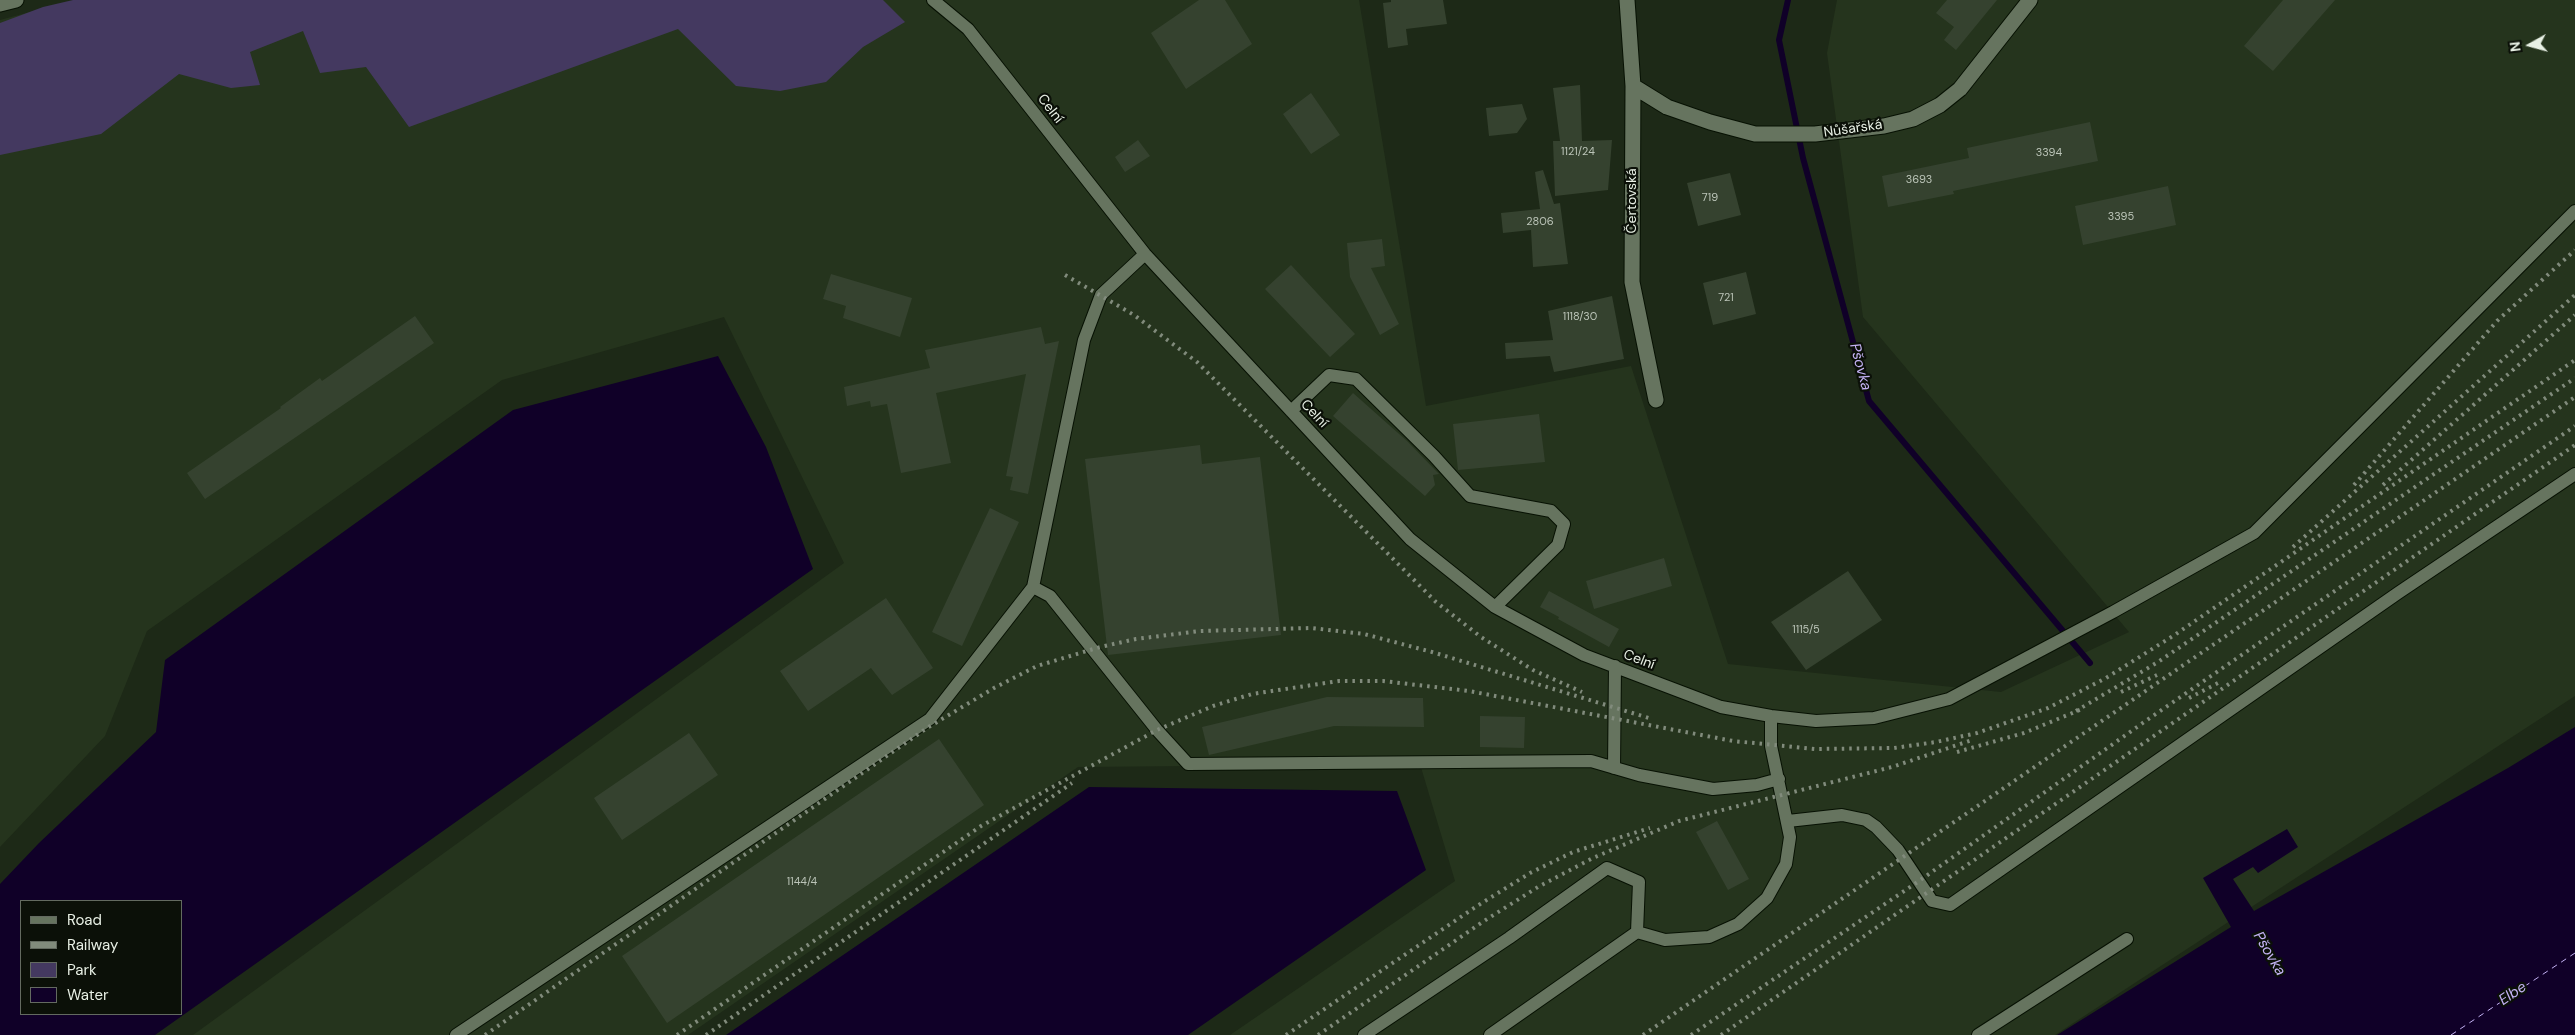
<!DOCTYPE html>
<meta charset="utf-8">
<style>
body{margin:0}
#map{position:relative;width:2575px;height:1035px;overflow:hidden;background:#1d2917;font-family:"DM Sans",sans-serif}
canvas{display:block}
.legend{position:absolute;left:20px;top:900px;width:162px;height:115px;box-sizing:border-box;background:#0b1008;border:1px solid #636a60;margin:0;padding:6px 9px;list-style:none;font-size:15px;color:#e8f0e5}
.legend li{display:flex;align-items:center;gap:10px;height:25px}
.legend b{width:25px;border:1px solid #636a60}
.north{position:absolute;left:2505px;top:20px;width:50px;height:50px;-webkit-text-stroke:4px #0b1008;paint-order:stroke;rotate:263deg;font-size:14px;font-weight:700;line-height:20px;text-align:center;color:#e8f0e5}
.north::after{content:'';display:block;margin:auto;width:18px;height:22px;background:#e8f0e5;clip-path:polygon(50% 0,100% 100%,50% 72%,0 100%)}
</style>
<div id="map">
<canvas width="2575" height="1035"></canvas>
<ul class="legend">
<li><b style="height:6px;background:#66745f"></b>Road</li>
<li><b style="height:6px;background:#818b7c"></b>Railway</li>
<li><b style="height:14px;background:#443960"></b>Park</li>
<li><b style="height:14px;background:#100028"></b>Water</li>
</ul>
<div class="north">N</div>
</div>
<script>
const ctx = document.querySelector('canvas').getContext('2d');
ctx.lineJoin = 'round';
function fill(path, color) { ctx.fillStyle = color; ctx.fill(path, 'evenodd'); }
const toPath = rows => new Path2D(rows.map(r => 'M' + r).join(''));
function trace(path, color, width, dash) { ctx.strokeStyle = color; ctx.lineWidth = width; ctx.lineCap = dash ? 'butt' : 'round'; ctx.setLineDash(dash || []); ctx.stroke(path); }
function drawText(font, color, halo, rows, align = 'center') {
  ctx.font = font + ' "DM Sans",sans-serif'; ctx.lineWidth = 4.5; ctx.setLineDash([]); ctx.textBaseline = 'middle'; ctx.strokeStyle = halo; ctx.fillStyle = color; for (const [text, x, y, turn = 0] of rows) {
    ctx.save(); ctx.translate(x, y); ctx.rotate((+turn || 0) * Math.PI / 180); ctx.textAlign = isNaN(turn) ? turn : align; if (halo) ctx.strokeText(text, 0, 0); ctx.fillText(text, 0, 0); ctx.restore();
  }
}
fill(toPath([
 [75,0,1359,0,1426,406,1631,366,1728,664,2001,692,2129,632,1863,317,1827,53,1837,0,2575,0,2575,696,2055,1035,1230,1035,1455,881,1420,764,1078,767,688,1035,193,1035,844,563,724,317,502,380,147,631,105,736,0,847,0,20]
]), '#25341d');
fill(toPath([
 [73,0,883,0,905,22,863,47,826,82,780,91,736,86,678,29,409,127,366,67,320,73,303,31,250,52,260,85,231,88,179,74,101,134,0,155,0,23,43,7]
]), '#443960');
fill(toPath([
 [718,356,766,447,813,569,155,1035,0,1035,0,884,39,843,156,732,165,660,513,410],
 [181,901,181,1014,21,1014,21,901],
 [2575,727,2575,1035,2057,1035,2231,927,2203,878,2287,829,2298,847,2258,873,2253,867,2233,879,2254,911,2508,768],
 [1089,787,1397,791,1426,870,1188,1035,726,1035]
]), '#100028');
trace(toPath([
 [1788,0,1779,40,1803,158,1869,401,2090,663]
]), '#100028', 6);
trace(toPath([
 [2451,1035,2575,953]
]), '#c3b2f3', 1, [6, 5]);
fill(toPath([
 [1199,0,1225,0,1252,44,1186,89,1151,33],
 [1391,0,1443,0,1447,24,1406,29,1408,45,1388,48,1383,3,1391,2],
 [1947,0,1997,0,1956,50,1944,40,1954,27,1936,13],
 [2283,0,2335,0,2273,71,2244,46],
 [1580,85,1582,141,1612,140,1608,190,1555,196,1553,141,1560,141,1553,88],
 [1311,93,1340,135,1311,154,1283,114],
 [1522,104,1527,119,1517,133,1489,136,1486,108],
 [2090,122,2098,161,1953,191,1954,194,1888,207,1882,176,1969,158,1967,148],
 [1138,140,1150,156,1125,172,1115,157],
 [1543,170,1554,204,1560,203,1568,264,1533,267,1531,230,1503,233,1501,213,1540,209,1535,172],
 [1730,173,1741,215,1698,226,1687,183],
 [2168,186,2176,225,2083,245,2075,206],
 [1382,239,1385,266,1371,268,1399,324,1380,335,1350,277,1347,243],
 [1291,265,1355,334,1330,357,1265,289],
 [1746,272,1756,314,1713,325,1703,283],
 [831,274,912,298,900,337,843,318,846,306,823,299],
 [1612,296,1624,359,1554,372,1550,356,1506,359,1505,343,1553,340,1548,311],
 [415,316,434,343,205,499,187,473,281,408,280,407,320,378,322,381],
 [1041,327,1045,344,1059,341,1028,494,1010,490,1013,477,1006,476,1026,374,936,393,951,463,901,473,887,404,871,407,870,401,847,406,844,387,930,368,925,350],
 [1353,393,1407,441,1439,474,1433,475,1435,485,1425,496,1333,416],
 [1539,414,1545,462,1458,470,1453,424],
 [1200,445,1202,464,1260,457,1281,635,1108,655,1085,459],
 [990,508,1019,522,962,646,932,632],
 [1664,558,1672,586,1594,609,1586,581],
 [1848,571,1882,620,1806,670,1771,622],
 [1549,591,1619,629,1609,647,1558,619,1559,617,1540,607],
 [886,598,933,668,892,695,871,668,808,711,780,671],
 [1327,697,1423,698,1424,727,1334,726,1209,755,1202,727],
 [1480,716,1525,717,1524,748,1480,747],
 [689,733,718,775,622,840,594,798],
 [939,739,984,805,667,1023,622,956],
 [1717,821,1749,879,1728,890,1696,832]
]), '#35422f');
const lane = toPath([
 [933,0,968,29,1145,254,1410,539,1495,607,1584,655,1721,707,1771,716,1816,721,1874,718,1949,699,2113,612,2254,533,2575,211],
 [1291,411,1329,375,1356,379,1434,456,1470,496,1551,511,1564,524,1558,545,1495,607],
 [1033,587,1050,596,1157,730,1188,764,1591,761,1639,775,1713,789,1757,785,1779,779],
 [1614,768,1615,666],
 [1788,821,1842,815,1866,820,1876,827,1898,850,1932,901,1950,905,2398,593,2575,474],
 [456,1035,930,719,1033,587,1084,340,1101,295,1145,254],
 [1364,1035,1509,938,1607,868,1639,882,1637,932],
 [1490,1035,1637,932,1665,940,1709,937,1738,924,1767,898,1786,864,1790,837,1771,746,1771,716],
 [1978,1035,2127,939]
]);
const street = toPath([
 [1627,0,1633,86,1632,282,1656,400],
 [0,4,16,0],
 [1633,86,1667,107,1710,122,1755,134,1815,134,1884,126,1913,119,1940,105,1960,89,2030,0]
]);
trace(lane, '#071103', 14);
trace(street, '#071103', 17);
trace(lane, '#66745f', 12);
trace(street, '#66745f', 15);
trace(toPath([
 [1065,275,1134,315,1197,362,1436,602,1481,637,1533,670,1582,692],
 [2354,485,2497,321,2575,250],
 [2383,485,2575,315],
 [2293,547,2575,295],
 [2121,692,2157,675],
 [2189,698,2220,682],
 [2076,711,2158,662,2575,378],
 [1957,752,2024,733,2082,709],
 [485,1035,927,728,994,688,1037,666,1100,647,1136,639,1200,631,1311,628,1364,634,1432,652,1652,719],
 [677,1035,981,826,1157,730,1213,706,1252,694,1339,681,1383,681,1469,691,1733,741,1815,749,1894,748,1936,742,1977,733,2048,708,2106,678,2176,634,2575,360],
 [706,1035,1072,783],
 [1286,1035,1477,906,1530,873,1573,852,1650,828],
 [1318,1035,1484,921,1538,887,1593,858,1679,821,1892,767,1972,740],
 [1643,1035,2575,397],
 [1691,1035,1919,881,2147,720,2575,426],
 [1721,1035,2575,445]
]), '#818b7c', 4, [2.5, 5]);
drawText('11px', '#bbc4b8', null, [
 ["1121/24",1578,152],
 ["3394",2049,153],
 ["3693",1919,180],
 ["719",1710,198],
 ["3395",2121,217],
 ["2806",1540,222],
 ["721",1726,298],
 ["1118/30",1580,317],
 ["1115/5",1806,630],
 ["1144/4",802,882]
]);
drawText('14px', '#e8f0e5', '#0b1008', [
 ["Celní",1050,109,52],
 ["Nůšařská",1853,129,-8],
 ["Čertovská",1632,201,-90],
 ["Celní",1314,414,47],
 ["Celní",1639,660,21]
]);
drawText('italic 15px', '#c3b2f3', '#0b1008', [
 ["Pšovka",1860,367,75],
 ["Pšovka",2269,954,59],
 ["Elbe",2513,994,-34]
]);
</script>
